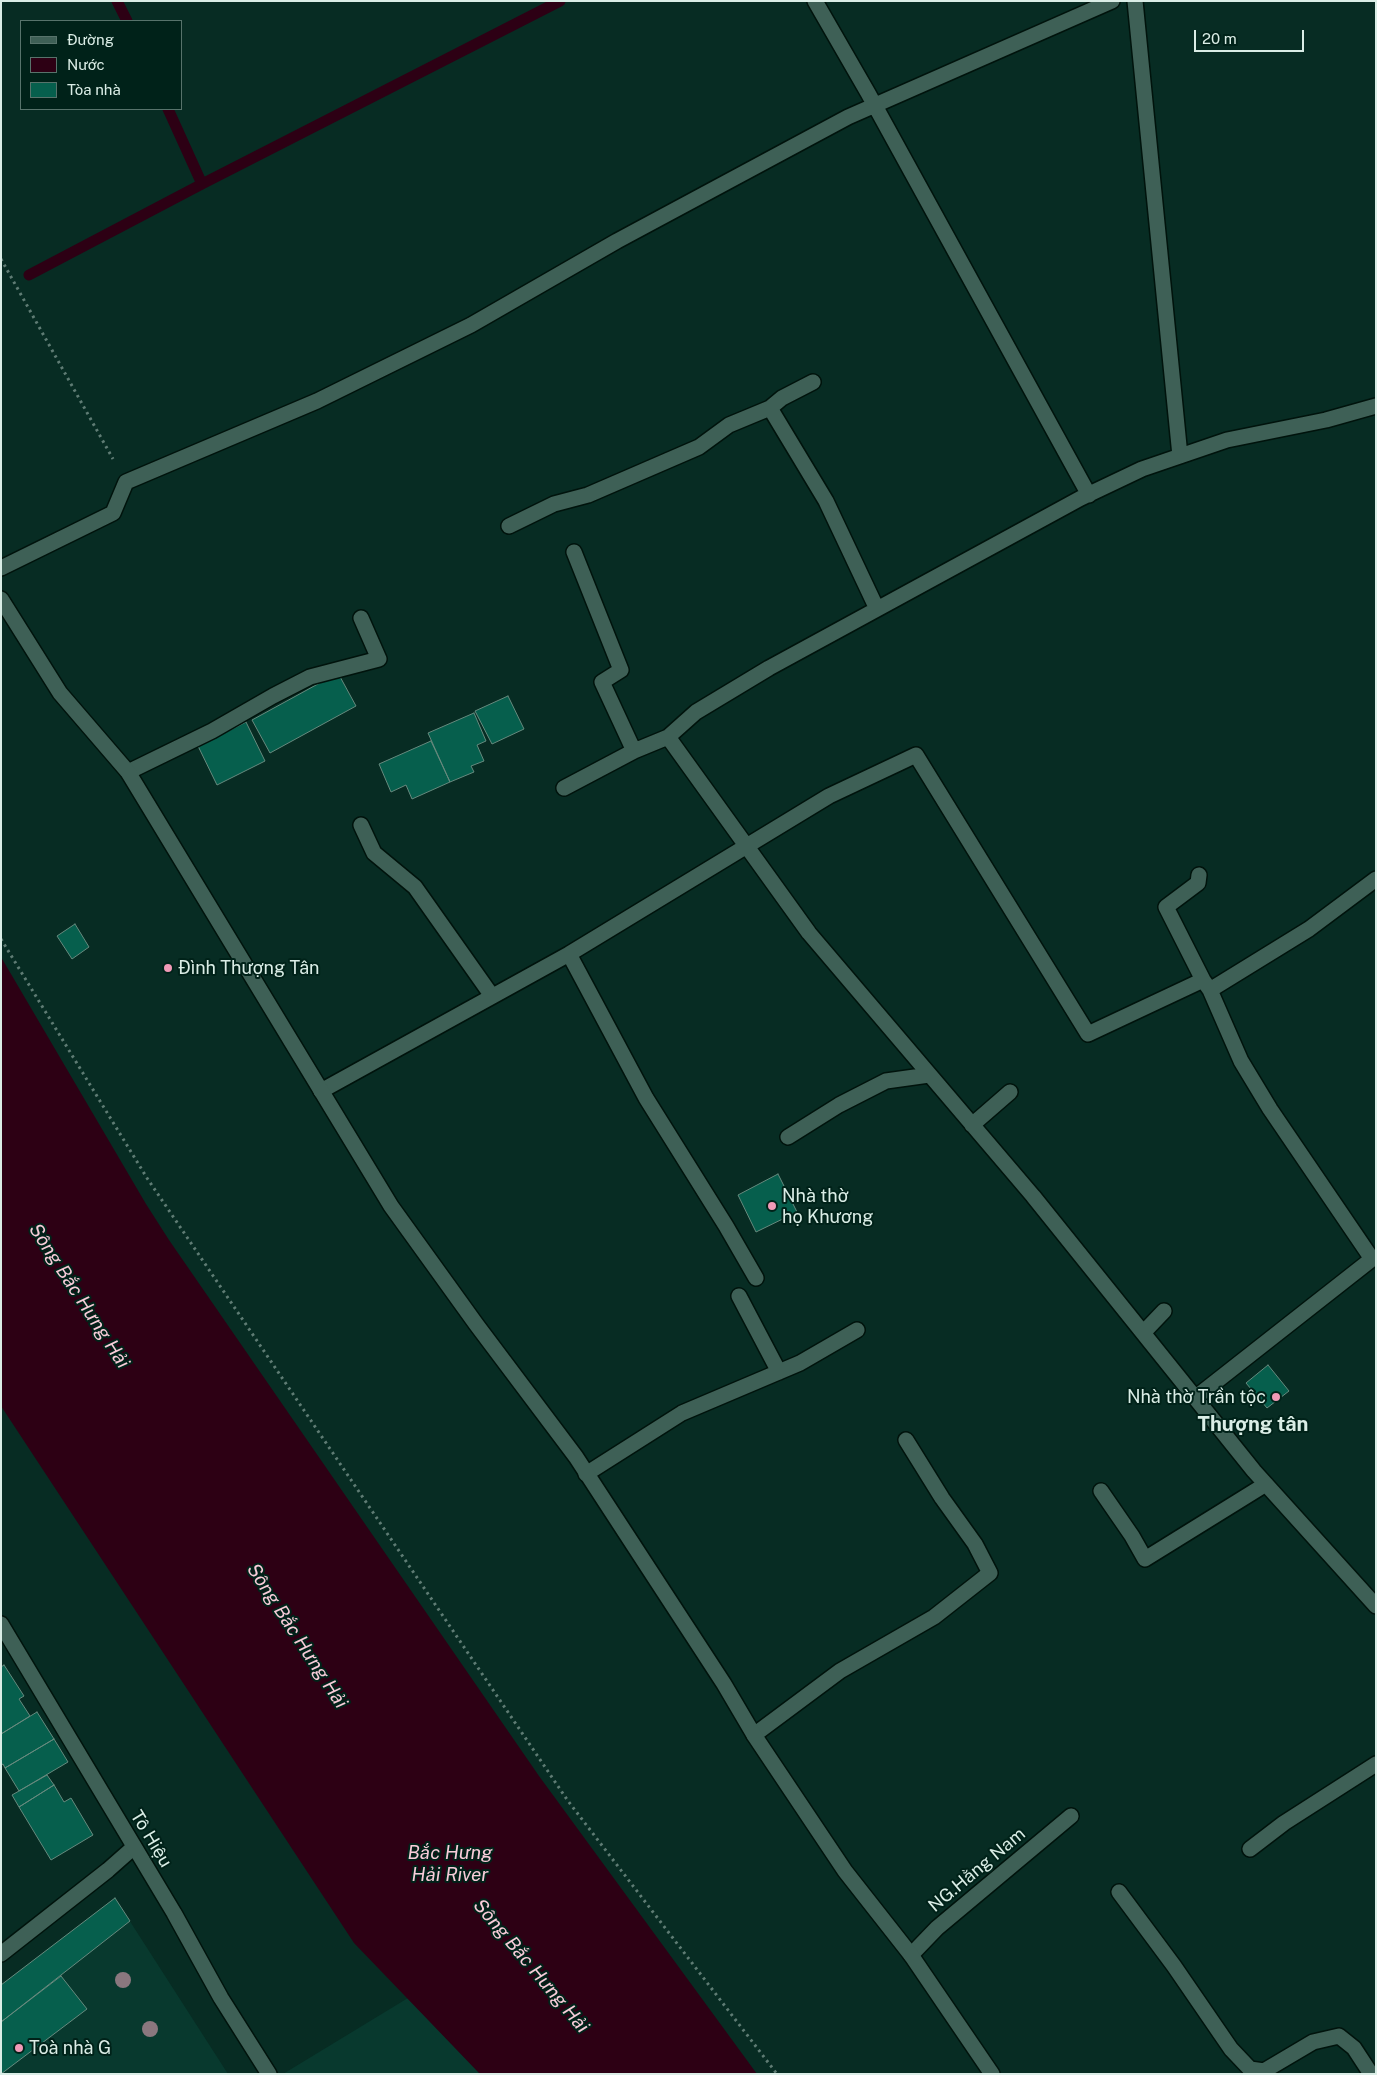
<!DOCTYPE html>
<meta charset="utf-8">
<style>
body{margin:0}
#map{position:relative;width:1377px;height:2075px;overflow:hidden;background:#072c23;font-family:"Public Sans",sans-serif}
canvas{display:block}
.frame{position:absolute;inset:0;border:2px solid #daede6;pointer-events:none}
.legend{position:absolute;left:20px;top:20px;width:162px;height:90px;box-sizing:border-box;background:#002219;border:1px solid #57736b;margin:0;padding:6px 9px;list-style:none;font-size:15px;color:#daede6}
.legend li{display:flex;align-items:center;gap:10px;height:25px}
.legend b{width:25px;border:1px solid #57736b}
.scale{position:absolute;left:1194px;top:30px;width:110px;height:22px;box-sizing:border-box;border:2px solid #daede6;border-top:0;padding-left:6px;font-size:15px;line-height:18px;white-space:nowrap;color:#daede6;-webkit-text-stroke:4px #002219;paint-order:stroke}
</style>
<div id="map">
<canvas width="1377" height="2075"></canvas>
<div class="frame"></div>
<ul class="legend">
<li><b style="height:6px;background:#3e6056"></b>Đường</li>
<li><b style="height:14px;background:#2d0014"></b>Nước</li>
<li><b style="height:14px;background:#065f4d"></b>Tòa nhà</li>
</ul>
<div class="scale">20 m</div>
</div>
<script>
const ctx = document.querySelector('canvas').getContext('2d');
ctx.lineJoin = 'round';
function fill(path, color) { ctx.fillStyle = color; ctx.fill(path, 'evenodd'); }
const toPath = rows => new Path2D(rows.map(r => 'M' + r).join(''));
function trace(path, color, width, dash) { ctx.strokeStyle = color; ctx.lineWidth = width; ctx.lineCap = dash ? 'butt' : 'round'; ctx.setLineDash(dash || []); ctx.stroke(path); }
function drawText(font, color, halo, rows, align = 'center') {
  ctx.font = font + ' "Public Sans",sans-serif'; ctx.lineWidth = 4; ctx.setLineDash([]); ctx.textBaseline = 'middle'; ctx.strokeStyle = halo; ctx.fillStyle = color; for (const [text, x, y, turn = 0] of rows) {
    ctx.save(); ctx.translate(x, y); ctx.rotate((+turn || 0) * Math.PI / 180); ctx.textAlign = isNaN(turn) ? turn : align; if (halo) ctx.strokeText(text, 0, 0); ctx.fillText(text, 0, 0); ctx.restore();
  }
}
fill(toPath([
 [115,1898,228,2074,1,2074,1,1985],
 [408,1998,480,2074,283,2074]
]), '#08392e');
fill(toPath([
 [1,957,146,1204,169,1240,539,1776,757,2074,480,2074,354,1943,1,1406]
]), '#2d0014');
trace(toPath([
 [117,1,127,21],
 [168,109,202,184],
 [29,275,202,184,560,1]
]), '#2d0014', 11);
const building = toPath([
 [338,673,356,706,270,753,252,720,338,673],
 [508,696,524,729,492,744,475,711,508,696],
 [474,713,486,741,477,745,484,761,471,766,474,772,450,782,428,733,474,713],
 [246,722,265,761,217,785,198,746,246,722],
 [431,741,450,782,412,799,406,785,391,792,379,764,431,741],
 [75,924,89,947,72,959,57,936,75,924],
 [778,1174,797,1212,756,1232,738,1195,778,1174],
 [1268,1365,1289,1391,1267,1408,1246,1383,1268,1365],
 [4,1665,24,1696,19,1699,30,1716,1,1734,1,1667,4,1665],
 [37,1712,54,1739,5,1768,3,1764,1,1765,1,1734,37,1712],
 [54,1739,68,1762,19,1791,5,1768,54,1739],
 [47,1775,54,1785,19,1807,12,1795,47,1775],
 [54,1785,64,1802,71,1798,93,1835,51,1860,19,1807,54,1785],
 [115,1898,130,1921,1,2022,1,1985,115,1898],
 [61,1976,87,2009,1,2074,1,2022,61,1976]
]);
fill(building, '#065f4d');
trace(building, '#668a7e', 1);
const street = toPath([
 [815,1,868,93,1089,495],
 [1135,1,1180,456],
 [1376,406,1326,420,1227,440,1142,469,1081,498,769,668,696,712,668,737,809,933,1033,1196,1254,1471,1376,1606],
 [770,408,782,398,813,382],
 [509,526,554,504,588,495,699,447,729,425,770,408,826,501,877,609],
 [574,552,621,670,602,682,634,751,668,737],
 [1,568,113,513,126,482,317,401,471,325,617,241,848,117,1112,1],
 [128,772,212,731,273,696,310,677,379,659,361,618],
 [564,788,634,751],
 [361,825,374,853,415,887,492,996],
 [1199,875,1198,883,1166,907,1203,980],
 [569,954,646,1098,726,1226,756,1278],
 [1210,990,1309,929,1376,879],
 [321,1091,569,954,829,796,916,755,1088,1034,1203,980,1210,990,1241,1061,1270,1109,1372,1259,1195,1398],
 [972,1125,1010,1092],
 [788,1137,839,1105,886,1081,929,1075],
 [739,1296,779,1372],
 [1143,1333,1164,1311],
 [586,1474,682,1413,800,1363,857,1330],
 [1101,1491,1132,1536,1145,1559,1266,1484],
 [754,1735,840,1671,934,1617,990,1573,975,1544,942,1498,906,1440],
 [1250,1849,1284,1823,1376,1764],
 [1119,1892,1174,1966,1231,2049,1250,2069,1264,2071,1313,2042,1339,2036,1354,2048,1371,2074],
 [1,1954,108,1870,134,1847],
 [911,1955,937,1928,1071,1816]
]);
const secondary = toPath([
 [1,599,60,693,128,772,391,1206,476,1324,576,1457,724,1684,754,1735,845,1871,911,1955,992,2074],
 [1,1624,174,1913,221,1998,269,2074]
]);
trace(street, '#00130c', 18);
trace(secondary, '#00130c', 18);
trace(toPath([
 [1,259,113,459],
 [1,939,147,1178,568,1801,777,2074]
]), '#5f7c74', 3, [2.5, 4]);
trace(street, '#3e6056', 15);
trace(secondary, '#3e6056', 15);
ctx.fillStyle = '#8a777e';
for (const [x, y] of [
 [123,1980],
 [150,2029]
]) { ctx.beginPath(); ctx.arc(x, y, 8, 0, 2 * Math.PI); ctx.fill(); }
for (const [x, y, r, color] of [
 [168,968,5,"#f09ab7"],
 [772,1206,5,"#f09ab7"],
 [1276,1397,5,"#f09ab7"],
 [19,2048,5,"#f09ab7"]
]) { const dot = new Path2D(); dot.arc(x, y, r, 0, 2 * Math.PI); ctx.fillStyle = color; ctx.fill(dot); trace(dot, '#002219', 2); }
drawText('18px', '#daede6', '#002219', [
 ["Đình Thượng Tân",178,968],
 ["Nhà thờ",782,1196],
 ["họ Khương",782,1217],
 ["Nhà thờ Trần tộc",1266,1397,"right"],
 ["Toà nhà G",29,2048]
], 'left');
drawText('18px', '#daede6', '#002219', [
 ["Tô Hiệu",151,1839,59],
 ["NG.Hằng Nam",977,1870,-40]
]);
drawText('italic 19px', '#f8ccd9', '#002219', [
 ["Sông Bắc Hưng Hải",79,1296,57],
 ["Sông Bắc Hưng Hải",297,1636,57],
 ["Bắc Hưng",450,1853],
 ["Hải River",450,1875],
 ["Sông Bắc Hưng Hải",531,1966,50]
]);
drawText('bold 20px', '#daede6', '#002219', [
 ["Thượng tân",1253,1425]
]);
</script>
